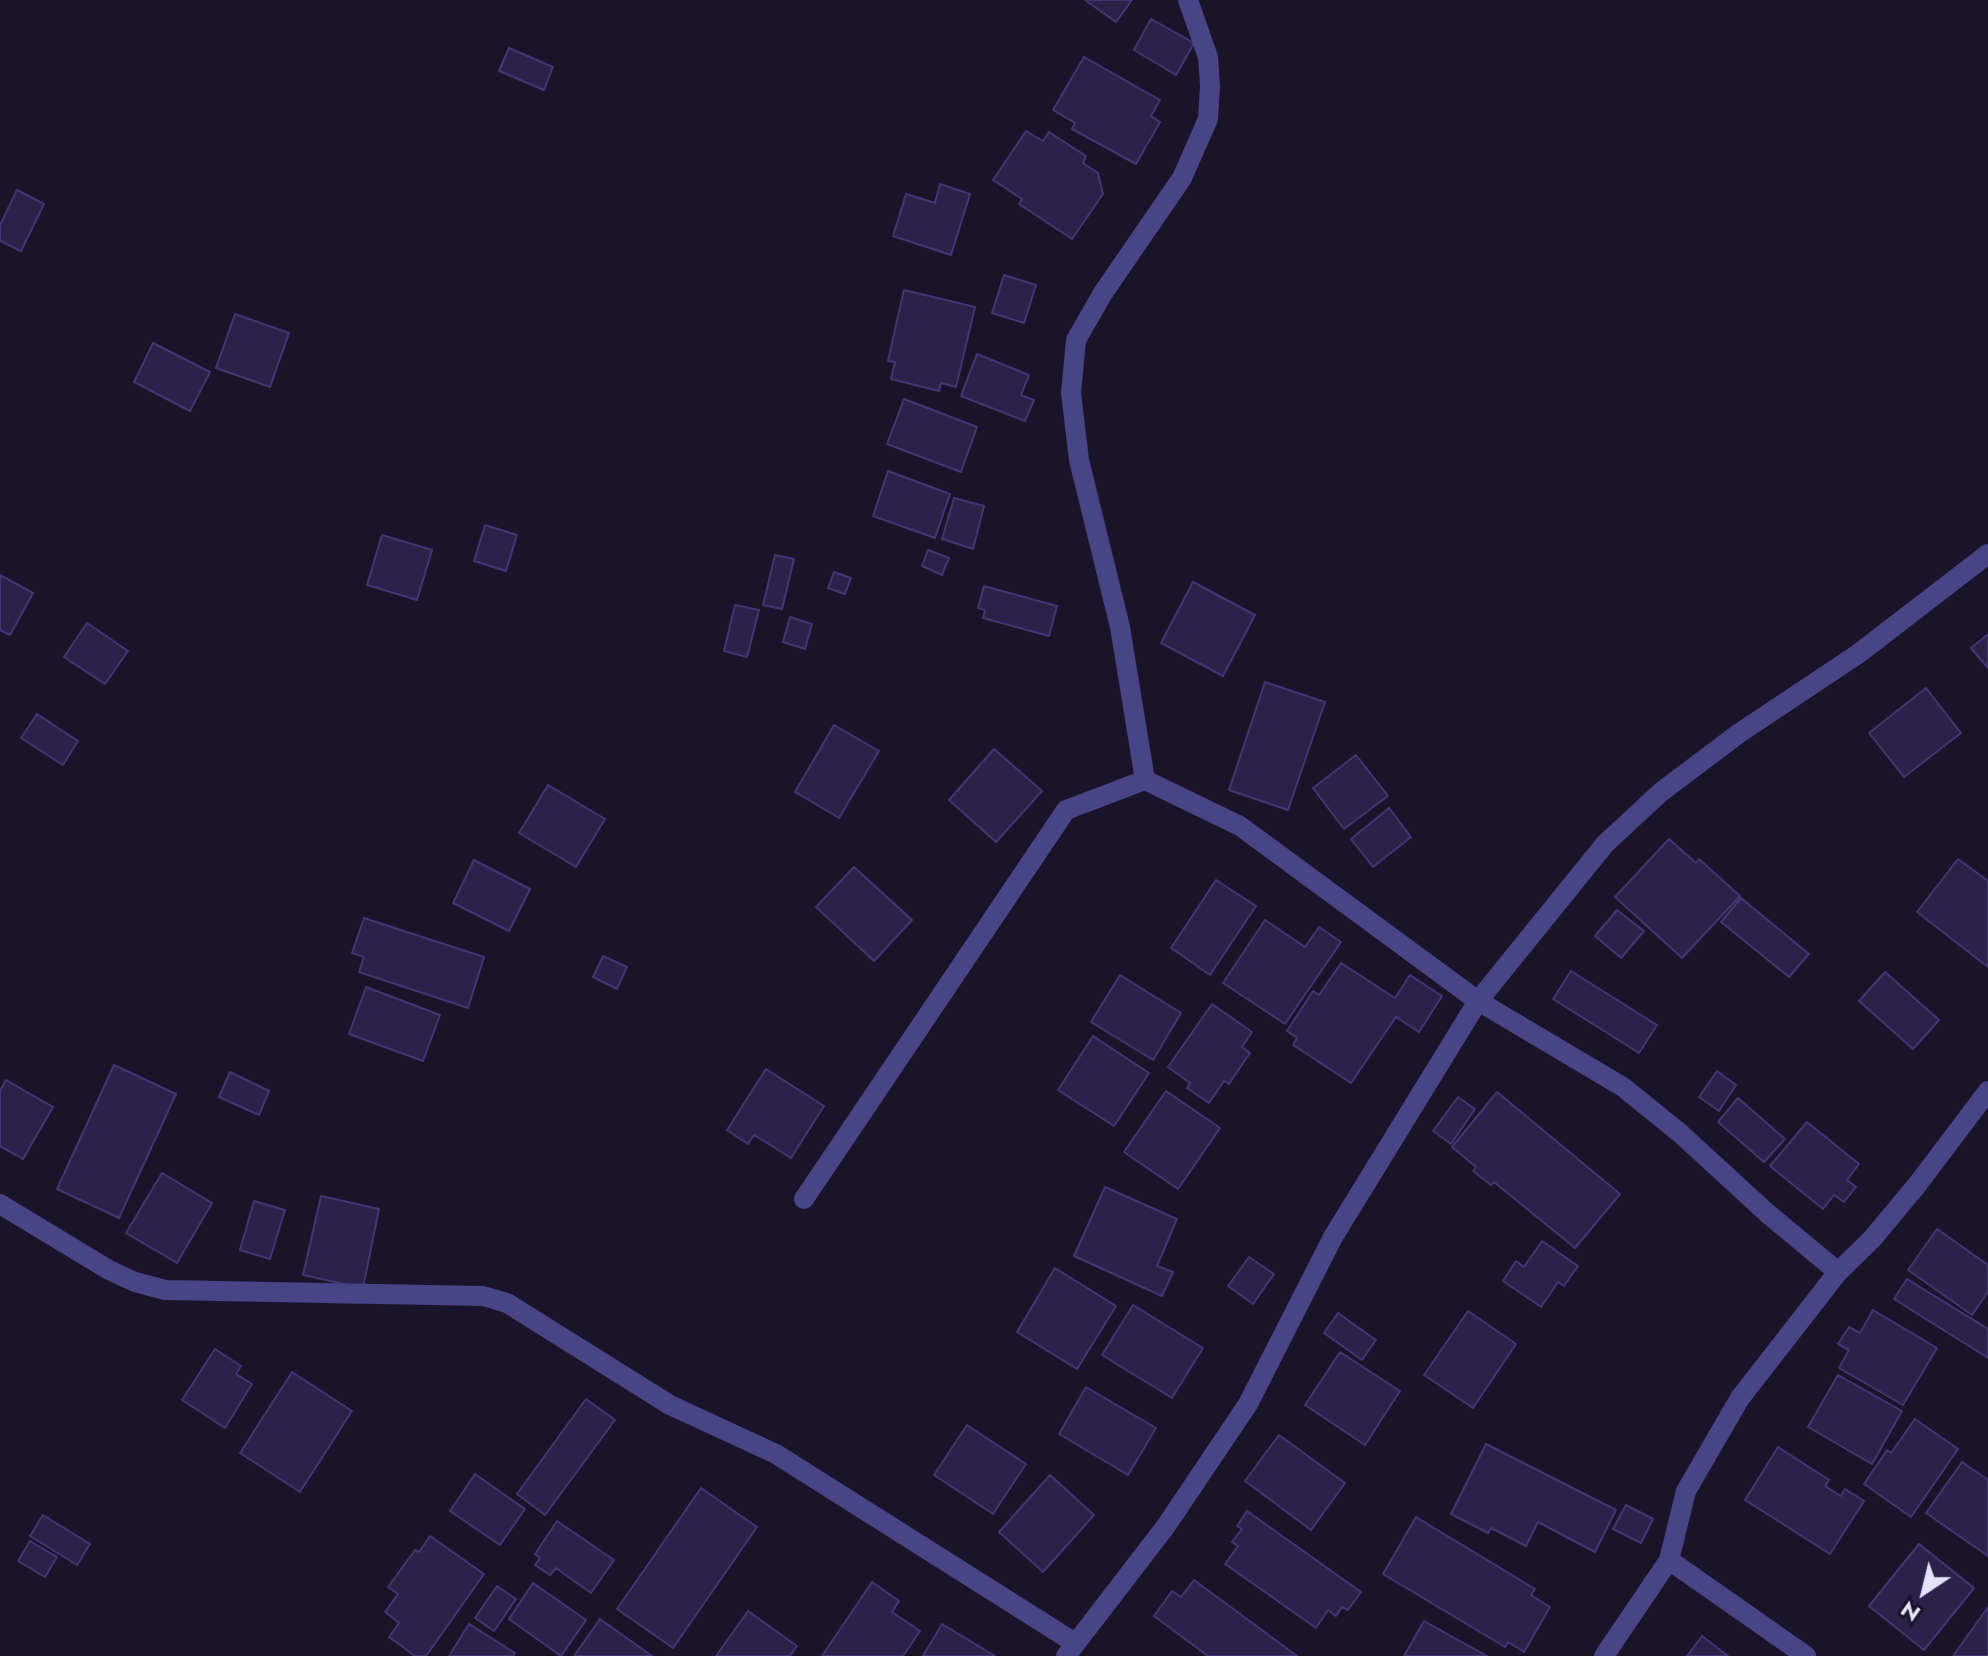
<!DOCTYPE html>
<style>
body{margin:0}
#map{position:relative;width:1988px;height:1656px;overflow:hidden;background:#19142a;font-family:Jost,sans-serif}
canvas{display:block}
.north{position:absolute;left:1884px;top:1552px;width:80px;height:80px;-webkit-text-stroke:6px #19142a;paint-order:stroke;rotate:215deg;font-size:22px;font-weight:700;line-height:32px;text-align:center;color:#e4e1fc}
.north::after{content:'';display:block;margin:auto;width:28px;height:36px;background:#e4e1fc;clip-path:polygon(50% 0,100% 100%,50% 72%,0 100%)}
</style>
<div id="map">
<canvas width="1988" height="1656"></canvas>
<div class="north">N</div>
</div>
<script>
const ctx = document.querySelector('canvas').getContext('2d');
ctx.lineJoin = 'round';
function fill(path, color) { ctx.fillStyle = color; ctx.fill(path, 'evenodd'); }
const toPath = rows => new Path2D(rows.map(r => 'M' + r).join(''));
function trace(path, color, width, dash) { ctx.strokeStyle = color; ctx.lineWidth = width; ctx.lineCap = dash ? 'butt' : 'round'; ctx.setLineDash(dash || []); ctx.stroke(path); }
const building = toPath([
 [1085,0,1132,0,1116,22,1085,0],
 [1151,19,1194,43,1176,75,1134,50,1151,19],
 [509,48,553,67,544,90,499,71,509,48],
 [1084,57,1160,100,1151,116,1160,122,1136,164,1072,129,1075,123,1053,110,1084,57],
 [1026,131,1043,141,1049,132,1086,156,1083,163,1098,173,1103,194,1072,239,1019,204,1022,199,993,180,1026,131],
 [940,184,970,194,951,255,893,236,906,194,935,203,940,184],
 [17,190,44,204,21,251,0,241,0,225,17,190],
 [1004,275,1036,285,1024,323,992,313,1004,275],
 [904,290,975,307,956,387,941,383,939,391,891,379,895,362,888,361,904,290],
 [235,314,289,333,270,387,216,368,235,314],
 [153,343,210,372,190,411,134,382,153,343],
 [977,354,1029,375,1021,395,1034,400,1025,421,961,396,977,354],
 [904,399,977,427,961,472,887,444,904,399],
 [888,471,950,494,935,538,873,516,888,471],
 [954,498,984,506,973,549,942,539,954,498],
 [485,525,517,535,506,571,474,561,485,525],
 [382,535,432,550,417,600,367,585,382,535],
 [928,550,949,558,942,575,922,566,928,550],
 [775,555,794,559,782,609,763,605,775,555],
 [834,572,851,578,845,594,828,588,834,572],
 [0,575,33,593,10,635,0,630,0,575],
 [1193,582,1255,615,1223,676,1161,643,1193,582],
 [984,586,1057,606,1049,636,983,618,985,610,978,608,984,586],
 [735,605,759,610,747,657,724,651,735,605],
 [790,617,812,624,805,649,783,642,790,617],
 [87,623,128,651,105,684,64,657,87,623],
 [1987,635,1988,635,1988,668,1971,648,1987,635],
 [1265,682,1325,702,1288,810,1229,790,1265,682],
 [1926,688,1961,733,1904,777,1869,733,1926,688],
 [37,714,78,741,63,765,21,738,37,714],
 [834,725,879,751,839,818,795,792,834,725],
 [994,749,1042,791,996,842,949,800,994,749],
 [1356,755,1388,796,1344,829,1313,788,1356,755],
 [548,785,605,819,576,867,519,833,548,785],
 [1389,808,1411,837,1373,867,1351,839,1389,808],
 [1669,839,1696,863,1699,859,1740,896,1682,958,1615,897,1669,839],
 [1958,859,1988,881,1988,967,1917,912,1958,859],
 [474,860,530,889,509,931,453,903,474,860],
 [854,867,912,920,874,961,816,907,854,867],
 [1216,880,1256,906,1210,975,1171,948,1216,880],
 [1741,898,1809,954,1789,977,1721,922,1741,898],
 [1617,910,1644,931,1621,958,1595,936,1617,910],
 [364,918,484,957,468,1008,359,972,364,957,352,953,364,918],
 [1265,920,1305,947,1319,927,1341,942,1285,1024,1223,983,1265,920],
 [603,956,627,967,617,989,593,977,603,956],
 [1341,963,1395,998,1410,975,1442,996,1419,1032,1396,1017,1351,1083,1293,1045,1297,1038,1287,1031,1313,991,1319,995,1341,963],
 [1571,971,1657,1025,1639,1053,1553,999,1571,971],
 [1885,972,1939,1020,1913,1049,1859,1001,1885,972],
 [1120,975,1181,1013,1153,1060,1091,1022,1120,975],
 [366,987,440,1015,423,1061,349,1034,366,987],
 [1212,1004,1252,1032,1242,1047,1250,1053,1229,1084,1224,1081,1209,1103,1187,1088,1190,1083,1168,1067,1212,1004],
 [1093,1036,1149,1073,1114,1126,1058,1090,1093,1036],
 [114,1065,176,1094,119,1218,57,1189,114,1065],
 [766,1069,824,1106,791,1158,754,1135,748,1144,727,1130,766,1069],
 [1717,1071,1736,1085,1719,1111,1699,1097,1717,1071],
 [230,1072,269,1091,259,1115,219,1097,230,1072],
 [6,1080,53,1107,23,1159,0,1146,0,1091,6,1080],
 [1166,1091,1220,1128,1178,1189,1124,1152,1166,1091],
 [1497,1092,1620,1194,1575,1248,1494,1182,1491,1185,1473,1171,1476,1167,1452,1147,1497,1092],
 [1458,1097,1475,1109,1451,1144,1433,1131,1458,1097],
 [1738,1098,1785,1139,1764,1162,1718,1122,1738,1098],
 [1807,1122,1859,1164,1847,1180,1856,1187,1844,1202,1834,1195,1823,1209,1770,1166,1807,1122],
 [162,1173,212,1203,177,1263,126,1233,162,1173],
 [1105,1187,1177,1219,1157,1266,1173,1272,1162,1296,1074,1256,1105,1187],
 [321,1196,379,1209,363,1288,303,1275,321,1196],
 [254,1201,285,1210,270,1259,240,1250,254,1201],
 [1937,1229,1988,1265,1988,1292,1972,1315,1908,1270,1937,1229],
 [1542,1241,1578,1266,1564,1286,1558,1282,1541,1307,1503,1281,1516,1261,1524,1267,1542,1241],
 [1249,1257,1274,1274,1253,1304,1228,1286,1249,1257],
 [1055,1268,1116,1306,1077,1369,1017,1332,1055,1268],
 [1907,1279,1988,1329,1988,1358,1894,1299,1907,1279],
 [1133,1305,1203,1348,1172,1398,1102,1355,1133,1305],
 [1873,1310,1937,1348,1903,1405,1839,1368,1849,1350,1838,1344,1849,1327,1860,1333,1873,1310],
 [1468,1311,1516,1344,1473,1408,1424,1375,1468,1311],
 [1338,1313,1376,1340,1362,1360,1324,1333,1338,1313],
 [215,1349,241,1366,236,1374,252,1384,225,1428,182,1400,215,1349],
 [1340,1352,1400,1391,1365,1445,1305,1405,1340,1352],
 [292,1372,352,1411,300,1492,240,1453,292,1372],
 [1838,1375,1902,1411,1872,1464,1808,1427,1838,1375],
 [1086,1387,1156,1428,1128,1475,1059,1434,1086,1387],
 [586,1399,615,1420,545,1515,517,1494,586,1399],
 [1915,1419,1958,1449,1911,1517,1864,1484,1887,1450,1891,1453,1915,1419],
 [967,1425,1026,1464,993,1514,934,1475,967,1425],
 [1279,1435,1345,1483,1311,1530,1245,1481,1279,1435],
 [1486,1444,1616,1510,1595,1552,1538,1522,1526,1546,1491,1528,1488,1533,1451,1514,1486,1444],
 [1778,1447,1829,1480,1825,1486,1841,1496,1845,1489,1864,1501,1830,1554,1745,1500,1778,1447],
 [1962,1462,1988,1480,1988,1556,1926,1513,1962,1462],
 [475,1474,525,1509,500,1545,450,1511,475,1474],
 [1050,1475,1094,1515,1043,1572,999,1532,1050,1475],
 [701,1488,757,1527,673,1648,617,1609,701,1488],
 [1626,1505,1653,1519,1641,1543,1613,1529,1626,1505],
 [1247,1511,1361,1592,1348,1610,1342,1607,1336,1616,1328,1610,1316,1628,1225,1564,1238,1546,1232,1542,1242,1529,1237,1526,1247,1511],
 [43,1515,90,1544,77,1565,30,1536,43,1515],
 [1416,1517,1535,1589,1531,1595,1550,1607,1524,1652,1508,1642,1505,1647,1383,1574,1416,1517],
 [557,1521,614,1560,591,1593,556,1568,550,1575,535,1565,540,1558,535,1554,557,1521],
 [430,1536,484,1574,426,1656,415,1656,389,1637,399,1623,385,1612,398,1594,388,1587,415,1550,419,1552,430,1536],
 [30,1541,57,1557,45,1577,18,1561,30,1541],
 [1919,1544,1974,1588,1924,1650,1869,1606,1919,1544],
 [1194,1580,1297,1656,1208,1656,1154,1616,1172,1591,1181,1597,1194,1580],
 [872,1582,899,1601,892,1612,920,1631,903,1656,822,1656,872,1582],
 [533,1583,586,1620,561,1656,509,1619,533,1583],
 [497,1586,516,1599,494,1631,475,1618,497,1586],
 [1988,1607,1988,1656,1953,1656,1988,1607],
 [748,1611,797,1646,790,1656,716,1656,748,1611],
 [600,1619,652,1656,574,1656,600,1619],
 [1424,1621,1487,1656,1404,1656,1424,1621],
 [469,1624,515,1653,513,1656,449,1656,469,1624],
 [942,1624,995,1656,923,1656,942,1624],
 [1702,1636,1728,1656,1687,1656,1702,1636]
]);
fill(building, '#2b224a');
trace(building, '#443673', 2);
trace(toPath([
 [1145,780,1120,627,1079,460,1071,393,1076,340,1103,293,1182,178,1208,119,1210,86,1208,57,1188,0],
 [804,1199,1066,810,1145,780,1240,826,1478,1001,1623,1087,1681,1134,1767,1213,1838,1272],
 [0,1204,109,1270,135,1282,165,1290,483,1296,507,1303,670,1405,776,1454,1075,1643],
 [1669,1560,1806,1656],
 [1066,1656,1166,1526,1248,1404,1333,1237,1478,1001,1605,844,1661,792,1738,734,1858,654,1988,554],
 [1604,1656,1669,1560,1686,1491,1740,1398,1838,1272,1872,1239,1917,1185,1988,1091]
]), '#484485', 20);
</script>
